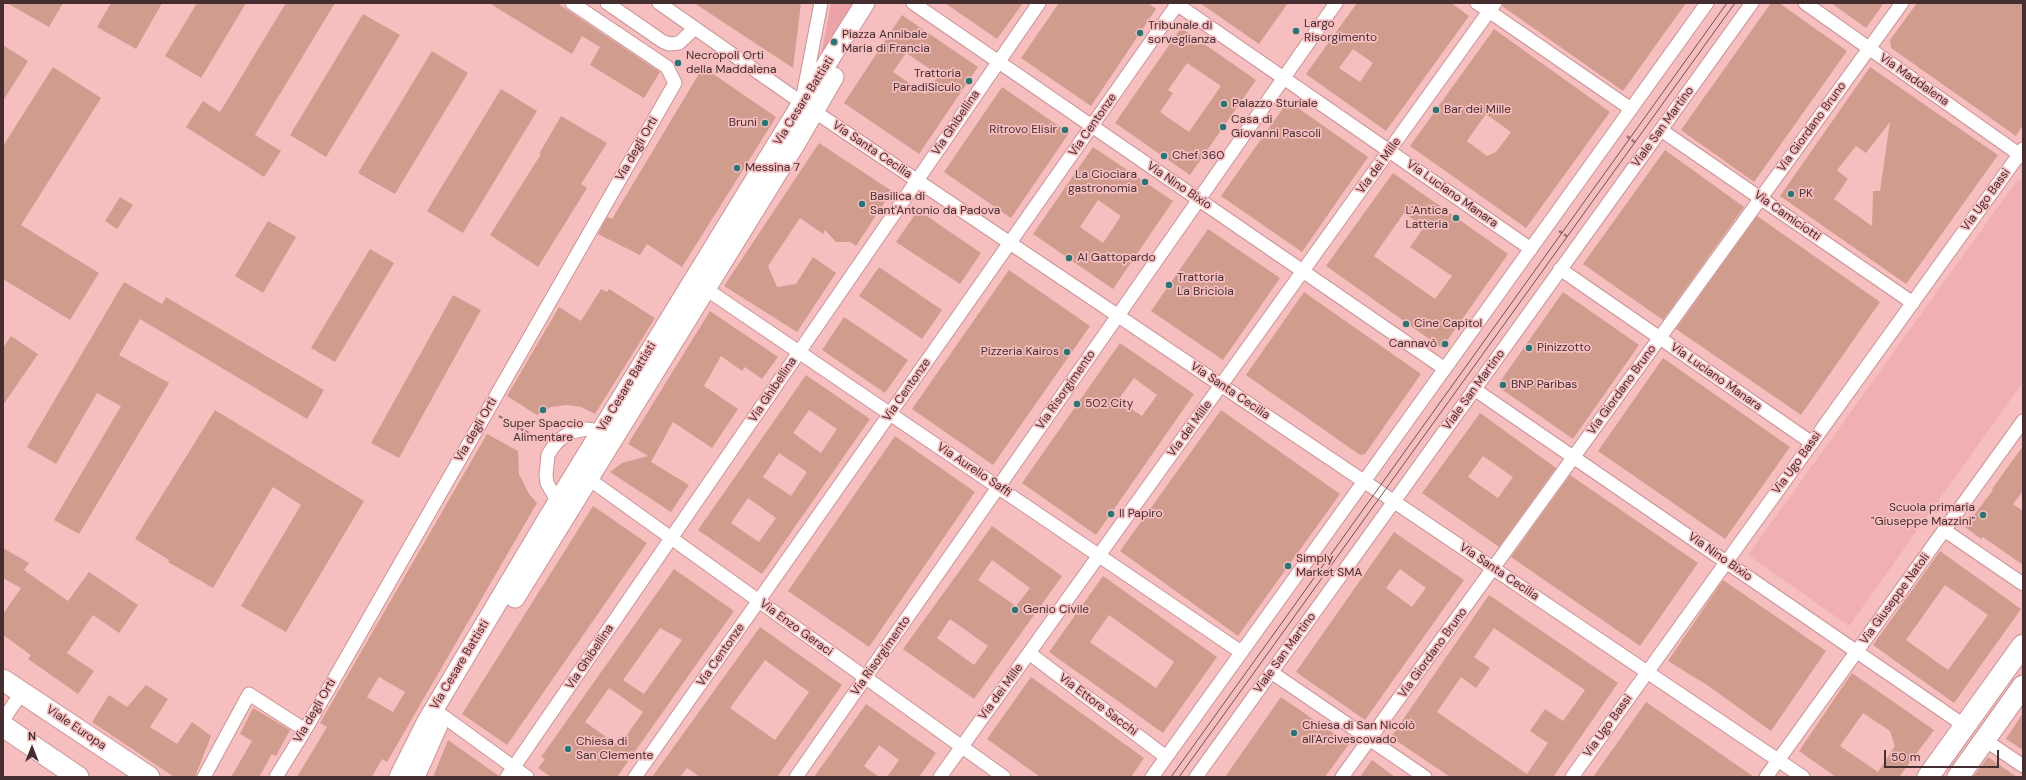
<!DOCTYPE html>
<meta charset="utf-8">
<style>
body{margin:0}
#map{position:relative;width:2026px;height:780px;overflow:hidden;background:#f7bec0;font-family:"DM Sans",sans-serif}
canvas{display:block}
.frame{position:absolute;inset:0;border:4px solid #452e30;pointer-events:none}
.north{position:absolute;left:12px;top:728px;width:40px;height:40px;-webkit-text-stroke:3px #f7bec0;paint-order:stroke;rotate:0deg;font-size:11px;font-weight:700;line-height:16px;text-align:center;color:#452e30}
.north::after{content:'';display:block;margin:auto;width:14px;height:18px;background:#452e30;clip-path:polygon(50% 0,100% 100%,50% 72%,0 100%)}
.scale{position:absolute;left:1884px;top:750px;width:115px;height:18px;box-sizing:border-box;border:2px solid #452e30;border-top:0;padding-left:5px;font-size:12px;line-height:14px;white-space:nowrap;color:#452e30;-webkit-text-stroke:3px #f7bec0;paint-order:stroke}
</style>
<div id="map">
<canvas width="2026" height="780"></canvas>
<div class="frame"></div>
<div class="north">N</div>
<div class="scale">50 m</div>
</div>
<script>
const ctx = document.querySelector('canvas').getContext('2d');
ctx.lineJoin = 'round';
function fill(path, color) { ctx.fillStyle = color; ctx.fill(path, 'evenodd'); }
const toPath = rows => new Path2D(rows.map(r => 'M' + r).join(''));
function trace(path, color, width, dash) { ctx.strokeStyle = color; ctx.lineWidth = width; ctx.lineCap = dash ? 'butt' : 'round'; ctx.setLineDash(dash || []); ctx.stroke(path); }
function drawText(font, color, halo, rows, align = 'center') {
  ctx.font = font + ' "DM Sans",sans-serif'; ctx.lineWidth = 3.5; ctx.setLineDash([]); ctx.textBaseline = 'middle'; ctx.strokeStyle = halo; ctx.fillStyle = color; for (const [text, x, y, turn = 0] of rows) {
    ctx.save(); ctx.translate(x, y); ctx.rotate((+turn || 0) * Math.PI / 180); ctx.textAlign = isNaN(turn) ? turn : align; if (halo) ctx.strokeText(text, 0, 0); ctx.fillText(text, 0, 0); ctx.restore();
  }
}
fill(toPath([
 [2018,179,2023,182,2023,382,1849,626,1748,555]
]), '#f0afb2');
fill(toPath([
 [831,3,859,3,822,54,822,51]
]), '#eba3a7');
fill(toPath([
 [7,3,63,3,49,27],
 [111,3,162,3,136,49,97,27],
 [197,3,246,3,201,78,165,56],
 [286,3,335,3,255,135,281,151,264,177,186,127,203,101,220,112],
 [489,3,557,3,660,72,644,98,590,65,600,47,582,36,572,54],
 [694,3,801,3,793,68],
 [945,3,1023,3,997,39],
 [1059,3,1148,3,1156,9,1091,106,1021,58],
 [1200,3,1288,3,1259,44],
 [1357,3,1451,3,1469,16,1386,131,1306,74],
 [1353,49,1373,63,1360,82,1339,68],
 [1503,3,1686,3,1623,91,1502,6],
 [1771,3,1779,3,1847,51,1754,182,1681,130],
 [1831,3,1884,3,1866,28],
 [1917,3,2023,3,2023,125,2016,136,1891,48,1890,40],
 [363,14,400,35,326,157,290,135],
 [902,15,978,67,919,154,844,103],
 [906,53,939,75,925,94,893,72],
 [1181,28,1256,80,1190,175,1115,123],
 [1187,63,1221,86,1189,132,1160,112,1173,93,1168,90],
 [1494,29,1610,112,1526,228,1410,146],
 [1486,114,1511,132,1496,152,1487,156,1467,141],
 [3,45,28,61,3,101],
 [432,51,468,73,395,194,358,173],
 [53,67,101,98,21,225,99,273,70,320,3,279,3,146],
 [703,67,776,117,682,267,647,244,640,255,598,234,607,217,612,219],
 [1870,67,1998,155,1906,284,1780,196],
 [1890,122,1880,191,1873,191,1872,226,1834,199,1848,179,1837,170,1856,146,1866,153],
 [1002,87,1069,133,1011,218,944,172],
 [501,89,537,111,463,233,427,211],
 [1288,101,1368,157,1302,252,1221,196],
 [561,116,607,143,581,184,587,188,538,267,490,235,541,154,539,154],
 [819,143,892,191,856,246,850,242,836,242,825,230,823,234,800,218,768,266,777,287,796,284,813,257,836,273,797,332,724,286],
 [1093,147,1173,201,1113,289,1033,234],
 [1098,200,1121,216,1103,243,1080,227],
 [1665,150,1744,207,1663,320,1583,264],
 [1393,173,1508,254,1442,348,1326,266],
 [1404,213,1424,227,1410,247,1452,276,1435,299,1374,256],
 [120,197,133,205,117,229,105,221],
 [918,210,981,253,960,284,896,242],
 [1757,216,1880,302,1801,415,1676,329],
 [268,221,296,237,263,293,235,276],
 [1208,229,1280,278,1223,360,1151,311],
 [370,249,394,263,335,362,311,348],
 [879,267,942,310,922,339,859,296],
 [1009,270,1090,326,993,465,912,409],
 [124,282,162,304,166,297,324,390,307,419,140,319,119,355,169,383,79,534,54,520,121,406,97,393,56,464,27,447],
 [601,289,607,292,609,289,655,318,595,414,581,407,566,405,551,407,537,415,507,396,559,307,581,321],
 [1304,292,1421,374,1365,454,1360,455,1246,375],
 [1563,292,1639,345,1573,439,1497,386],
 [453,295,481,310,399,458,371,443],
 [710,311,778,357,762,379,745,367,742,371,721,356,704,386,738,409,712,448,673,422,651,462,689,485,671,512,610,472,622,463,648,456,628,444],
 [844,317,908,360,885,393,822,350],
 [11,336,38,354,3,405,3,348],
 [1120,343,1194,394,1096,535,1022,483],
 [1134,378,1157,395,1142,416,1118,400],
 [1663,358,1790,447,1725,539,1598,451],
 [806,375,870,419,762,574,698,530],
 [809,410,837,429,821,453,793,433],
 [779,453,807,472,791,496,763,477],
 [748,498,776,518,759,542,731,523],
 [215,410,364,501,286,632,241,606,301,505,273,487,213,588,168,562,169,560,135,539],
 [1221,410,1340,494,1238,636,1120,551],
 [1480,413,1556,468,1499,547,1422,493],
 [1483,456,1513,477,1498,498,1468,477],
 [487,434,518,451,519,474,529,494,537,503,387,762,382,759,372,777,297,777,327,727,320,723],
 [379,677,405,692,393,712,367,697],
 [895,436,975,492,869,647,788,591],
 [2023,446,2023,491,2013,504,2023,511,2023,565,1983,537,1981,539,1965,527,1993,490,1992,489],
 [1570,475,1698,563,1640,646,1511,557],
 [593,506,647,543,507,745,462,714],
 [992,526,1062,576,974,699,903,649],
 [992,560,1030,588,1016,606,978,580],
 [950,619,988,646,974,665,937,638],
 [1394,532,1464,580,1365,720,1296,672],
 [1400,569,1426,588,1412,607,1386,588],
 [3,548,29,563,24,570,68,601,89,572,138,605,119,633,93,615,67,653,94,671,78,694,28,659,31,655,3,635,3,614,21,588,3,578],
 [1940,551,2021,609,1954,703,1873,645],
 [1945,585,1988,615,1948,670,1906,640],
 [674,569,734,611,617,777,551,777,538,768,545,759,541,757],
 [660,628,682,640,644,694,623,680],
 [609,688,643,712,619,746,585,722],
 [1103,576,1217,657,1163,733,1049,652],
 [1109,615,1174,662,1156,688,1090,642],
 [1723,580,1826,651,1771,731,1707,685,1668,661],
 [1489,595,1618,683,1553,777,1450,777,1391,737],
 [1494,628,1585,690,1563,721,1545,709,1530,731,1548,743,1527,774,1437,712,1461,677,1476,688,1490,668,1474,657],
 [760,627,842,685,777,777,700,777,687,768,680,777,652,777],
 [765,660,809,692,775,740,730,708],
 [1852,673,1934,730,1899,777,1836,777,1799,751],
 [1863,713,1890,731,1895,746,1878,772,1840,746],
 [1031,677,1144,758,1131,777,1040,777,987,739],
 [146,685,168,699,150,727,177,744,192,722,211,736,195,777,174,777,92,722,109,695,127,707],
 [1281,697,1349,744,1325,777,1225,777],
 [1646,702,1754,777,1593,777],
 [866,704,936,753,919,777,887,777,899,760,879,745,864,766,879,777,814,777],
 [253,708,290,730,276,756,272,754,259,777,231,777,252,741,240,734],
 [2023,713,2023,750,2006,739],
 [448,740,499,776,499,777,433,777],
 [1988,757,2017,777,1973,777],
 [1372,760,1395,777,1360,777]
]), '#d09c8e');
const street = toPath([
 [607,3,662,41,669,44,679,43,695,28],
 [659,3,802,103,1803,777],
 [913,3,1445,369],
 [1175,3,1531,249],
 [1477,3,1631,109],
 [1805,3,2023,157],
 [803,96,821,3],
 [1661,130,1913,303],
 [1560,269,1812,443],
 [706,289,1241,652],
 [1474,389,1965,726],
 [589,479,1004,777],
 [558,500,555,497,547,483,546,475,548,455,553,447,559,440,571,432,587,429,601,431],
 [1944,530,2023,584],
 [1029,653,1166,757],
 [1271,672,1425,777],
 [443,716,527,777],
 [3,720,22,692],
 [1985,740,2023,766],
 [204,777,249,694,305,730],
 [276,777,305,730,675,83,667,67,572,3],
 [507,777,1039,3],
 [635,777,1178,3],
 [796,777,1336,3],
 [940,777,1495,3],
 [1152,777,1707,3],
 [1196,777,1752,3],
 [1342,777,1902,3],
 [1572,777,2023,149],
 [1766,777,2023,421]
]);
const secondary = toPath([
 [515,598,796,143,834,77],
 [399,777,427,721,549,516,802,103,865,3],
 [415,777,438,725]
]);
const primary = toPath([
 [3,680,149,777],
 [3,726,78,777],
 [1928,777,2023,645],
 [1958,777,2023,686]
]);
trace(street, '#ca9396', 15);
trace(secondary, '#ca9396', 21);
trace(primary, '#ca9396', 23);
trace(toPath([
 [1627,136,1636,143],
 [1559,231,1568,237],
 [499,416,542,441]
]), '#9b7476', 2.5, [4, 2]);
trace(street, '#fff', 13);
trace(secondary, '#fff', 19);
trace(primary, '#fff', 21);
trace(toPath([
 [1171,777,1727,3],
 [1179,777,1735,3]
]), '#6f5052', 1);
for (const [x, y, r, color] of [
 [1296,31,4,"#297474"],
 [1140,33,4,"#297474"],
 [834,42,4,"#297474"],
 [678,63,4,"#297474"],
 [969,81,4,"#297474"],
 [1224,104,4,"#297474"],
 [1436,110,4,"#297474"],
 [765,123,4,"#297474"],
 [1223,127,4,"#297474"],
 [1065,130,4,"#297474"],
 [1164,156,4,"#297474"],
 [737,168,4,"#297474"],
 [1145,182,4,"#297474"],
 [1791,194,4,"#297474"],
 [862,204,4,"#297474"],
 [1456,218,4,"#297474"],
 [1069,258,4,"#297474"],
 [1169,285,4,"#297474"],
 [1406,324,4,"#297474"],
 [1445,344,4,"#297474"],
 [1529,348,4,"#297474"],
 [1067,352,4,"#297474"],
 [1503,385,4,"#297474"],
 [1077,404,4,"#297474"],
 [543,410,4,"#297474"],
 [1111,514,4,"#297474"],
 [1983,515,4,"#297474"],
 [1288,566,4,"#297474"],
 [1015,610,4,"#297474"],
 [1294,733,4,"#297474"],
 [568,749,4,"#297474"]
]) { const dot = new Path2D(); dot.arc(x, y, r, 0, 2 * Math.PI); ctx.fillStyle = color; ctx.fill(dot); trace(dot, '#f7bec0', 1.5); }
drawText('12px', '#452e30', '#f7bec0', [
 ["Largo",1304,24],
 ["Risorgimento",1304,38],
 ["Tribunale di",1148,26],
 ["sorveglianza",1148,40],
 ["Piazza Annibale",842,35],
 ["Maria di Francia",842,49],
 ["Necropoli Orti",686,56],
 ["della Maddalena",686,70],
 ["Trattoria",961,74,"right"],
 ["ParadiSiculo",961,88,"right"],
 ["Palazzo Sturiale",1232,104],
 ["Bar dei Mille",1444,110],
 ["Casa di",1231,120],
 ["Giovanni Pascoli",1231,134],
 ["Bruni",757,123,"right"],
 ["Ritrovo Elisir",1057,130,"right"],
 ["Chef 360",1172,156],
 ["Messina 7",745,168],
 ["La Ciociara",1137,175,"right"],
 ["gastronomia",1137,189,"right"],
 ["PK",1799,194],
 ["Basilica di",870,197],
 ["Sant'Antonio da Padova",870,211],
 ["L'Antica",1448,211,"right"],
 ["Latteria",1448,225,"right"],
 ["Al Gattopardo",1077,258],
 ["Trattoria",1177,278],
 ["La Briciola",1177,292],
 ["Cine Capitol",1414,324],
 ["Cannavò",1437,344,"right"],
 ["Pinizzotto",1537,348],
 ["Pizzeria Kairos",1059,352,"right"],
 ["BNP Paribas",1511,385],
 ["502 City",1085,404],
 ["Super Spaccio",543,424,"center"],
 ["Alimentare",543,438,"center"],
 ["Scuola primaria",1975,508,"right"],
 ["\"Giuseppe Mazzini\"",1975,522,"right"],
 ["Il Papiro",1119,514],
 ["Simply",1296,559],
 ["Market SMA",1296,573],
 ["Genio Civile",1023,610],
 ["Chiesa di San Nicolò",1302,726],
 ["all'Arcivescovado",1302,740],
 ["Chiesa di",576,742],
 ["San Clemente",576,756]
], 'left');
drawText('12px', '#452e30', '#f7bec0', [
 ["Via Maddalena",1914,80,35],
 ["Via Cesare Battisti",804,101,-58],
 ["Via Ghibellina",956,123,-56],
 ["Via Centonze",1093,125,-55],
 ["Viale San Martino",1663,127,-54],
 ["Via Giordano Bruno",1812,127,-54],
 ["Via degli Orti",637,149,-60],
 ["Via Santa Cecilia",872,150,34],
 ["Via dei Mille",1379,166,-54],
 ["Via Nino Bixio",1179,186,34],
 ["Via Luciano Manara",1452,194,35],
 ["Via Ugo Bassi",1986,200,-54],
 ["Via Camiciotti",1787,216,35],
 ["Via Luciano Manara",1716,377,35],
 ["Via Cesare Battisti",627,387,-59],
 ["Via Ghibellina",773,390,-56],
 ["Via Centonze",907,390,-55],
 ["Via Risorgimento",1066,390,-55],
 ["Viale San Martino",1474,390,-54],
 ["Via Giordano Bruno",1622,390,-54],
 ["Via Santa Cecilia",1230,391,34],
 ["Via dei Mille",1190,429,-54],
 ["Via degli Orti",476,430,-60],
 ["Via Ugo Bassi",1797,463,-54],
 ["Via Aurelio Saffi",974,470,34],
 ["Via Nino Bixio",1720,557,35],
 ["Via Santa Cecilia",1499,572,34],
 ["Via Giuseppe Natoli",1895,599,-54],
 ["Via Enzo Geraci",796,628,36],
 ["Viale San Martino",1285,653,-54],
 ["Via Giordano Bruno",1433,653,-54],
 ["Via Centonze",721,655,-55],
 ["Via Risorgimento",881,656,-55],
 ["Via Ghibellina",590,657,-56],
 ["Via Cesare Battisti",460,665,-59],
 ["Via dei Mille",1001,692,-54],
 ["Via Ettore Sacchi",1098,705,37],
 ["Via degli Orti",315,711,-60],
 ["Via Ugo Bassi",1608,726,-54],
 ["Viale Europa",76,728,34]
]);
</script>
